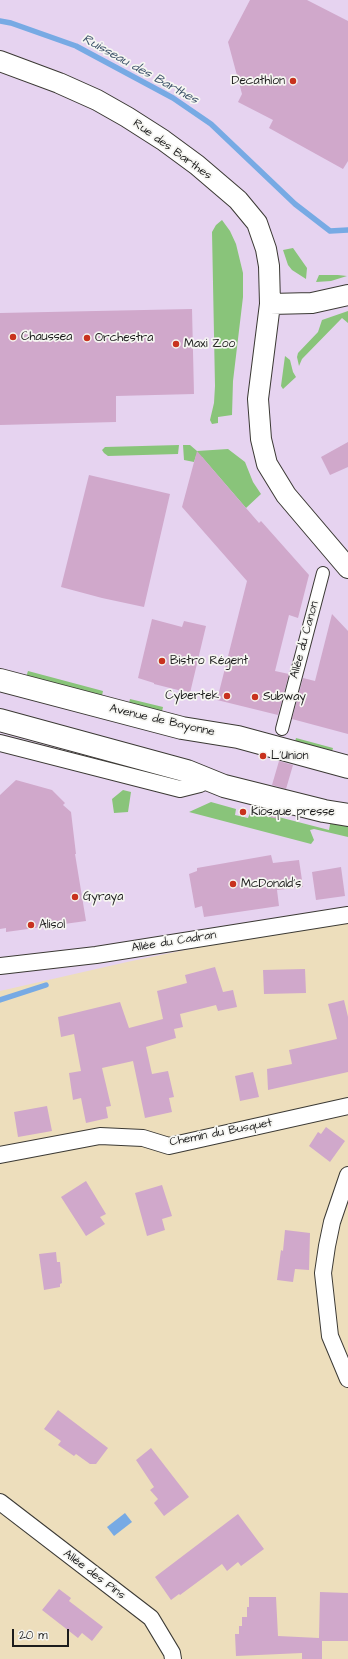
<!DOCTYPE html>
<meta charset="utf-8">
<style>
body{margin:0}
#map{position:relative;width:348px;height:1659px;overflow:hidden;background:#eddebc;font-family:"Architects Daughter",sans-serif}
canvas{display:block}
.scale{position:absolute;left:12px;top:1629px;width:57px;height:18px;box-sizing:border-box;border:2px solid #1c1c1c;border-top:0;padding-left:5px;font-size:12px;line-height:14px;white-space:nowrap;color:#1c1c1c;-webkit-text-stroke:3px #f6f6f2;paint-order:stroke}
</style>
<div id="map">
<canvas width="348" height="1659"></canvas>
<div class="scale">20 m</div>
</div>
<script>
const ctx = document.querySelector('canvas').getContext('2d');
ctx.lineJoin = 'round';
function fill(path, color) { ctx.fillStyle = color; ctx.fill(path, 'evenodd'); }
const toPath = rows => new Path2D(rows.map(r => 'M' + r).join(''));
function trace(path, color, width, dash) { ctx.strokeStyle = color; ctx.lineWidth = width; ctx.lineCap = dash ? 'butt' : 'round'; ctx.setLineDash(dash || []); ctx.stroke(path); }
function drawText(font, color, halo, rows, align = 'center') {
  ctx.font = font + ' "Architects Daughter",sans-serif'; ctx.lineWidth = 3.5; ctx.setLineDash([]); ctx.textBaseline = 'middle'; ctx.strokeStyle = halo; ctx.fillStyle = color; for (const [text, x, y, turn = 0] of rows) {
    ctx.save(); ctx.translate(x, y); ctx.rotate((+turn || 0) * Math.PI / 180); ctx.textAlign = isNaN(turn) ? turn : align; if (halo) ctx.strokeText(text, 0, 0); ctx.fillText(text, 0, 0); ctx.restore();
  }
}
fill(toPath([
 [0,0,348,0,348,916,127,962,0,991]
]), '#e6d3f0');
fill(toPath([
 [222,220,230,231,236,244,243,273,243,297,233,381,232,415,218,417,218,423,212,424,210,420,214,403,215,386,212,232,216,225],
 [293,248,307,268,306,279,292,270,288,265,283,250],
 [319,275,338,275,347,276,331,281,316,282],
 [348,311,348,323,342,318,302,359,299,366,297,357,298,353,318,332,322,320],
 [285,356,290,360,293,372,296,377,283,389,281,386],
 [179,445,178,454,108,456,104,453,102,450,105,447],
 [183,445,190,445,197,451,228,449,245,462,253,482,261,494,246,508,202,457,196,456,194,462,184,460],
 [28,671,103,691,101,700,25,680],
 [130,699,163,707,161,716,128,707],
 [296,738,333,748,331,755,294,745],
 [123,790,131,792,128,812,114,813,112,799],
 [211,802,236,809,235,815,248,818,250,813,261,816,263,813,329,830,331,819,348,822,348,837,314,829,310,830,314,840,311,844,189,812]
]), '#89c47a');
fill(toPath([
 [125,1513,132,1522,114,1536,107,1527]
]), '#77aae4');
trace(toPath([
 [0,21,11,23,76,46,173,98,211,124,295,204,330,231,348,230],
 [0,1000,46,985]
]), '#77aae4', 5.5);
fill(toPath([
 [250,0,307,0,348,21,348,161,343,169,269,128,273,120,238,102,242,94,228,42],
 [192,309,194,394,116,396,116,422,0,425,0,313],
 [348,442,348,467,330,475,321,457],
 [197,451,246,508,259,523,261,521,309,575,298,618,289,615,275,671,289,674,278,715,217,700,247,581,182,507],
 [89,475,170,494,144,607,102,598,61,587],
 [332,614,348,631,348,734,292,719,303,678,315,681],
 [152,619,182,627,184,621,206,626,190,693,154,684,154,683,138,678],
 [279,761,293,765,286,789,272,785],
 [16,780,52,790,65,803,63,805,71,812,76,854,75,854,86,921,6,932,6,928,0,929,0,795],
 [266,809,279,813,278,819,265,816],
 [271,855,273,863,299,860,303,887,277,890,279,906,204,917,202,906,195,908,189,874,197,871,197,868],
 [341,867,345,896,316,900,312,872],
 [215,967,223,992,233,990,237,1007,218,1011,216,1005,180,1014,183,1027,174,1029,176,1038,146,1047,152,1074,168,1071,174,1097,169,1098,172,1112,145,1118,133,1061,102,1068,111,1106,106,1107,108,1118,86,1123,81,1098,73,1100,69,1073,81,1071,74,1034,61,1037,58,1017,120,1002,129,1028,163,1019,157,991,187,983,185,975],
 [305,969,306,993,264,994,263,970],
 [344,1000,348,1017,348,1072,268,1090,267,1069,292,1064,289,1050,337,1039,328,1004],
 [253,1072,259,1097,240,1101,235,1076],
 [47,1106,52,1131,18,1137,14,1112],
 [326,1127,345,1141,330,1162,309,1146,318,1132,321,1134],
 [86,1181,106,1214,100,1217,105,1224,86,1236,61,1197],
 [162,1185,172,1216,162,1219,165,1230,147,1236,135,1193],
 [285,1230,310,1233,309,1270,295,1269,293,1282,277,1280,281,1250,283,1251],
 [56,1252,57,1262,60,1262,62,1283,60,1284,60,1287,44,1290,39,1254],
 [58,1410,108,1448,96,1464,90,1464,76,1454,74,1456,58,1445,61,1441,44,1429],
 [151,1448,189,1497,164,1516,154,1503,158,1499,150,1490,154,1487,136,1460],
 [238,1514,264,1549,241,1566,238,1562,227,1571,222,1564,180,1595,179,1594,171,1600,155,1577],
 [59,1589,71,1598,69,1601,103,1627,92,1641,82,1633,78,1638,42,1610],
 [320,1592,348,1593,348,1641,322,1641,322,1659,302,1659,302,1653,236,1656,235,1634,239,1634,239,1626,242,1626,242,1617,247,1617,247,1607,249,1607,249,1597,276,1597,278,1636,319,1638]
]), '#d0a8cb');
const pedestrian = toPath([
 [282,729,323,573]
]);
const minor = toPath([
 [0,743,180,789,200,784,209,779],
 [0,966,96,955,348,915],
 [0,1155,100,1136,143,1138,169,1146,348,1106],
 [348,1175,332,1222,327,1246,323,1273,330,1336,348,1379],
 [0,1502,151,1618,172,1653,173,1659]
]);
const tertiary = toPath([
 [0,61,59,83,97,100,127,117,163,140,197,165,238,200,257,223,266,249,269,266,270,304,258,399,261,439,267,464,286,495,348,568],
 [270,304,312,303,348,295]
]);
const primary = toPath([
 [0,680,182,728,238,737,348,767],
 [0,720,187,771,224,786,324,811,348,815]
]);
trace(pedestrian, '#3b3934', 14);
trace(minor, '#3b3934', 18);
trace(tertiary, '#3b3934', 22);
trace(primary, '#3b3934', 24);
trace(pedestrian, '#fff', 12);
trace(minor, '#fff', 16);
trace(tertiary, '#fff', 20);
trace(primary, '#fff', 22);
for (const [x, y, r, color] of [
 [293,81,4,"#c8321e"],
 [13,337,4,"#c8321e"],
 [87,338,4,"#c8321e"],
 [176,344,4,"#c8321e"],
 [162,661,4,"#c8321e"],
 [227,696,4,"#c8321e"],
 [255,697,4,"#c8321e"],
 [263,756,4,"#c8321e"],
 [243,812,4,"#c8321e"],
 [233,884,4,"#c8321e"],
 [75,897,4,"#c8321e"],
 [31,925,4,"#c8321e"]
]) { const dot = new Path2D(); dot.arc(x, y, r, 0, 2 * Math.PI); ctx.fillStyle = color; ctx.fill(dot); trace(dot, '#f6f6f2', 1.5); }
drawText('12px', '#1c1c1c', '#f6f6f2', [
 ["Decathlon",285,81,"right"],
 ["Chaussea",21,337],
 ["Orchestra",95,338],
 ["Maxi Zoo",184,344],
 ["Bistro Régent",170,661],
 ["Cybertek",219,696,"right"],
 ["Subway",263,697],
 ["L'Union",271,756],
 ["Kiosque presse",251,812],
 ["McDonald's",241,884],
 ["Gyraya",83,897],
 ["Alisol",39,925]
], 'left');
drawText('12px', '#1c1c1c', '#f6f6f2', [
 ["Rue des Barthes",172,150,36],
 ["Allée du Canon",305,640,-75],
 ["Avenue de Bayonne",162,721,13],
 ["Allée du Cadran",174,942,-9],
 ["Chemin du Busquet",221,1133,-11],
 ["Allée des Pins",94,1575,37]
]);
drawText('italic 13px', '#40556c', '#f6f6f2', [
 ["Ruisseau des Barthes",140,70,29]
]);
</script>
